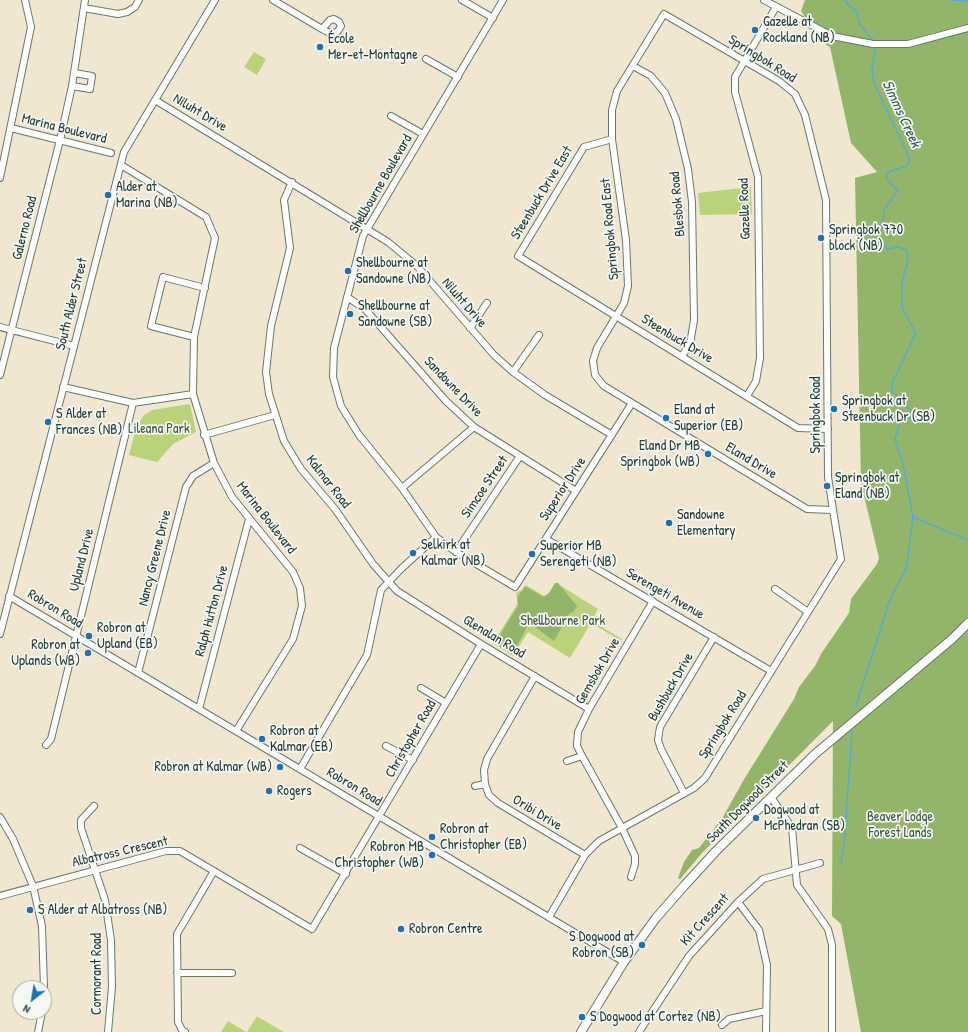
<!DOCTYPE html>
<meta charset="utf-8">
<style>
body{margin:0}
#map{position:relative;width:968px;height:1032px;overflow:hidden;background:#f1e7d0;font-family:"Patrick Hand",sans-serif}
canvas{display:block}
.north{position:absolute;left:12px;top:980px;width:40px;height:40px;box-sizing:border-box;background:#f6f6f2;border:1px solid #a0aca6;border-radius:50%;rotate:211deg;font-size:11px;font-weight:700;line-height:16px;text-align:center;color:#1f3d34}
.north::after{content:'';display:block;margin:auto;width:14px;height:18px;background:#1f6fb2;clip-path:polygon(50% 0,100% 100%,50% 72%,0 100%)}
</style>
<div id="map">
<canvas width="968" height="1032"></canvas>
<div class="north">N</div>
</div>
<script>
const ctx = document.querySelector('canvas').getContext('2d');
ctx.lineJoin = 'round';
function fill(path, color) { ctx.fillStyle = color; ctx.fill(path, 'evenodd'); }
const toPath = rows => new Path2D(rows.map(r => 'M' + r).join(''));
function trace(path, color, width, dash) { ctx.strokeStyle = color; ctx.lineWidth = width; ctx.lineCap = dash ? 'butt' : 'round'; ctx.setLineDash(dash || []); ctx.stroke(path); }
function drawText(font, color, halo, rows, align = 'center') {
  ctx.font = font + ' "Patrick Hand",sans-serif'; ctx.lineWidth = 3.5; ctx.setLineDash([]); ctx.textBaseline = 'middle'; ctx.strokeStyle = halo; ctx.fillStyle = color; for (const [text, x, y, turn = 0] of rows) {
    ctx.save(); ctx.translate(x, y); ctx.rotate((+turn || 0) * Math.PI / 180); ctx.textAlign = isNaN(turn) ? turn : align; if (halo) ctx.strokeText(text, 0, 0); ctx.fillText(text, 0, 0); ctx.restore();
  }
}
fill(toPath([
 [254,52,266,59,257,75,244,67],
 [751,187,752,214,700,215,698,193],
 [190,404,196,432,173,444,157,462,129,455,136,428,144,415,152,410],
 [558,584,598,609,592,621,622,639,621,641,591,623,570,658,528,632,513,656,493,643,518,603,516,593,522,590,526,585,549,599],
 [257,1016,258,1017,284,1032,247,1032],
 [228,1021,246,1032,221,1032]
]), '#b8d379');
fill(toPath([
 [805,0,968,0,968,1032,861,1032,841,924,832,916,833,721,702,853,680,879,678,878,684,862,692,850,699,848,723,817,743,781,794,699,799,687,815,666,821,654,849,613,851,599,877,564,879,558,861,483,855,178,877,172,851,143,830,47,822,42,801,11],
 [555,583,558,583,577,606,573,612,569,614,554,641,531,624,527,627,513,654,499,645,498,638,518,606,517,598,525,586,543,597,549,593]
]), '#92b569');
trace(toPath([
 [845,0,848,5,856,10,860,25,872,39,873,42],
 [950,0,968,1],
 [913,517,968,540],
 [856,706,890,599,906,569,913,517,903,464,895,439,900,422,907,421,913,413,892,391,893,381,916,333,902,308,902,283,908,259,907,250,898,247,888,249,879,242,878,237,883,226,884,210,898,190,887,180,887,175,890,171,907,166,910,159,874,83,872,70,875,51,874,46],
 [841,864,844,846,852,732]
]), '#58abd3', 1.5);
const minor = toPath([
 [273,0,322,29,326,31,333,34,338,31,341,26,339,22,334,19,330,20,322,29],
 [462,0,493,18],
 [503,0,363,236,334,348,333,377,341,406,359,435,402,488,436,537,456,552,515,587,632,403],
 [764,0,832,36,873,44,908,44,968,28],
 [84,8,118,14,127,12,135,7,139,0],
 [426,59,458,77],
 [633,66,651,76,665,93,676,119,688,169,692,202,694,320,690,344,682,356],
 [72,86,90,89,92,76,74,73],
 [155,100,388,242,417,266,494,355,513,372,545,395,612,435],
 [391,116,423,134],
 [11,128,111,153],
 [612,139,584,147,518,256,798,428,828,429],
 [121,165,206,217,215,238,194,337,193,394,214,463,232,497,293,572,300,588,302,606,293,639,236,731],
 [0,178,31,27,25,0],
 [292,182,284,200,290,248,271,326,266,372,269,394,284,441,301,469,335,509,373,564,397,591,481,644,589,709],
 [347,297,365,309,446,401,474,427,576,491],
 [0,327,74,346],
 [470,328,487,303],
 [194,337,151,326,163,277,205,288],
 [513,372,539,335],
 [0,375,60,140,72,86,85,0],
 [63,387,133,403,193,394],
 [747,396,756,381,760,358,758,177,735,92,735,77,776,7],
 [204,435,275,415],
 [402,488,474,427],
 [546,539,771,671],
 [456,552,520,456],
 [775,589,808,612],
 [9,596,624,962],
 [0,634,124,152,215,0],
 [138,673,186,487,193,476,214,463],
 [535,676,487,759,484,770,485,784,489,795,498,803,585,855],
 [421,688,446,703],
 [199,709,249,519],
 [46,745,51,739,133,403],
 [386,746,413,760],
 [567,761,582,756],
 [300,769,367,655,381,590,401,569,436,537],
 [475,786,485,784],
 [684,793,661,749,658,740,660,727,714,637],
 [771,797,792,828,797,885,828,929,832,945,832,1032],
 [94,806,81,820,81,828,105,900,111,940,112,987,108,1032],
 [0,817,13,839,33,886,42,926,44,988],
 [300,848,346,874],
 [631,877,635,864,635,856,622,828,582,756,577,746,578,732,589,709,653,601],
 [0,896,166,851,180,851,312,929,481,644],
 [738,902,759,930,767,965,766,1032],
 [549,917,585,855,599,841,694,788,705,778,841,559,833,510,828,477,826,200,805,115,795,94,779,81,664,14,617,91,612,110,612,139,626,240,628,286,624,303,597,348,593,361,595,375,604,386,807,509,833,510],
 [177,973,232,973],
 [44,993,44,996],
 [722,1025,729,1019,766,1011],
 [38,1032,42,1012],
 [185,1032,182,1030,178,1022,177,934,214,871],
 [639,1032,689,956,738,902,763,879,820,863]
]);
const major = toPath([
 [581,1032,624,962,656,918,684,886,717,850,815,754,952,639,968,623]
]);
trace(minor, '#68786b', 8);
trace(major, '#68786b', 10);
trace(minor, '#fff', 6);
trace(major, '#fff', 8);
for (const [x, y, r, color] of [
 [755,30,4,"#1f6fb2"],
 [320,47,4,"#1f6fb2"],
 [108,195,4,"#1f6fb2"],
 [821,238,4,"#1f6fb2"],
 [348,271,4,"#1f6fb2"],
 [350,314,4,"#1f6fb2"],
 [834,409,4,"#1f6fb2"],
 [666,418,4,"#1f6fb2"],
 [48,422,4,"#1f6fb2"],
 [708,454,4,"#1f6fb2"],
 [827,486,4,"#1f6fb2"],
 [669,523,4,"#1f6fb2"],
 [413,553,4,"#1f6fb2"],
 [532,554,4,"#1f6fb2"],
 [89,636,4,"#1f6fb2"],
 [88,653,4,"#1f6fb2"],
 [262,739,4,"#1f6fb2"],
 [280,767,4,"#1f6fb2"],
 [269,791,4,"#1f6fb2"],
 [756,818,4,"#1f6fb2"],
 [432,837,4,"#1f6fb2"],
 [432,855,4,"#1f6fb2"],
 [30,910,4,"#1f6fb2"],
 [401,929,4,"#1f6fb2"],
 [642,945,4,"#1f6fb2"],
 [582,1017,4,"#1f6fb2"]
]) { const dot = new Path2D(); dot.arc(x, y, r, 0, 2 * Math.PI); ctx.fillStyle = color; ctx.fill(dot); trace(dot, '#f6f6f2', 1.5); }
drawText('14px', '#1f3d34', '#f6f6f2', [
 ["Gazelle at",763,22],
 ["Rockland (NB)",763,38],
 ["École",328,39],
 ["Mer-et-Montagne",328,55],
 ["Alder at",116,187],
 ["Marina (NB)",116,203],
 ["Springbok 770",829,230],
 ["block (NB)",829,246],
 ["Shellbourne at",356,263],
 ["Sandowne (NB)",356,279],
 ["Shellbourne at",358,306],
 ["Sandowne (SB)",358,322],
 ["Springbok at",842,401],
 ["Steenbuck Dr (SB)",842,417],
 ["Eland at",674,410],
 ["Superior (EB)",674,426],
 ["S Alder at",56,414],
 ["Frances (NB)",56,430],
 ["Eland Dr MB",700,446,"right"],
 ["Springbok (WB)",700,462,"right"],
 ["Springbok at",835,478],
 ["Eland (NB)",835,494],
 ["Sandowne",677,515],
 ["Elementary",677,531],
 ["Selkirk at",421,545],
 ["Kalmar (NB)",421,561],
 ["Superior MB",540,546],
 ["Serengeti (NB)",540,562],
 ["Robron at",97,628],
 ["Upland (EB)",97,644],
 ["Robron at",80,645,"right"],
 ["Uplands (WB)",80,661,"right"],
 ["Robron at",270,731],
 ["Kalmar (EB)",270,747],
 ["Robron at Kalmar (WB)",272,767,"right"],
 ["Rogers",277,791],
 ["Dogwood at",764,810],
 ["McPhedran (SB)",764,826],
 ["Robron at",440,829],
 ["Christopher (EB)",440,845],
 ["Robron MB",424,847,"right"],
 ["Christopher (WB)",424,863,"right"],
 ["S Alder at Albatross (NB)",38,910],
 ["Robron Centre",409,929],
 ["S Dogwood at",634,937,"right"],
 ["Robron (SB)",634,953,"right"],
 ["S Dogwood at Cortez (NB)",590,1017]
], 'left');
drawText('14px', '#1f3d34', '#f6f6f2', [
 ["Springbok Road",762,59,32],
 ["Niluht Drive",200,113,31],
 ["Marina Boulevard",64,129,14],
 ["Shellbourne Boulevard",381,184,-60],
 ["Steenbuck Drive East",542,193,-59],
 ["Blesbok Road",678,204,-95],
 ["Gazelle Road",745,209,-92],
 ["Galerno Road",25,228,-76],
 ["Springbok Road East",610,229,-95],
 ["Niluht Drive",464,303,49],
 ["South Alder Street",72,304,-76],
 ["Steenbuck Drive",677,339,31],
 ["Sandowne Drive",453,387,46],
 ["Springbok Road",816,415,-90],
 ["Eland Drive",751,461,31],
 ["Kalmar Road",328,482,52],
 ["Simcoe Street",485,487,-56],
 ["Superior Drive",563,489,-57],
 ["Marina Boulevard",266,518,52],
 ["Nancy Greene Drive",155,558,-76],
 ["Upland Drive",82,560,-76],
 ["Serengeti Avenue",665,594,30],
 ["Robron Road",55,609,31],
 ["Ralph Hutton Drive",212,611,-75],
 ["Glenalan Road",494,637,31],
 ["Gemsbok Drive",598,671,-60],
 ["Bushbuck Drive",671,687,-60],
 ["Springbok Road",723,725,-58],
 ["Christopher Road",411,739,-60],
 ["Robron Road",354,787,31],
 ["South Dogwood Street",748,802,-45],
 ["Oribi Drive",537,813,31],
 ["Albatross Crescent",120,852,-13],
 ["Kit Crescent",705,920,-48],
 ["Cormorant Road",97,974,-90]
]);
drawText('14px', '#3e5b42', '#f6f6f2', [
 ["Lileana Park",159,429],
 ["Shellbourne Park",563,621],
 ["Beaver Lodge",900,817],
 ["Forest Lands",900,833]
]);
drawText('italic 15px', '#305e64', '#f6f6f2', [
 ["Simms Creek",901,114,65]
]);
</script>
